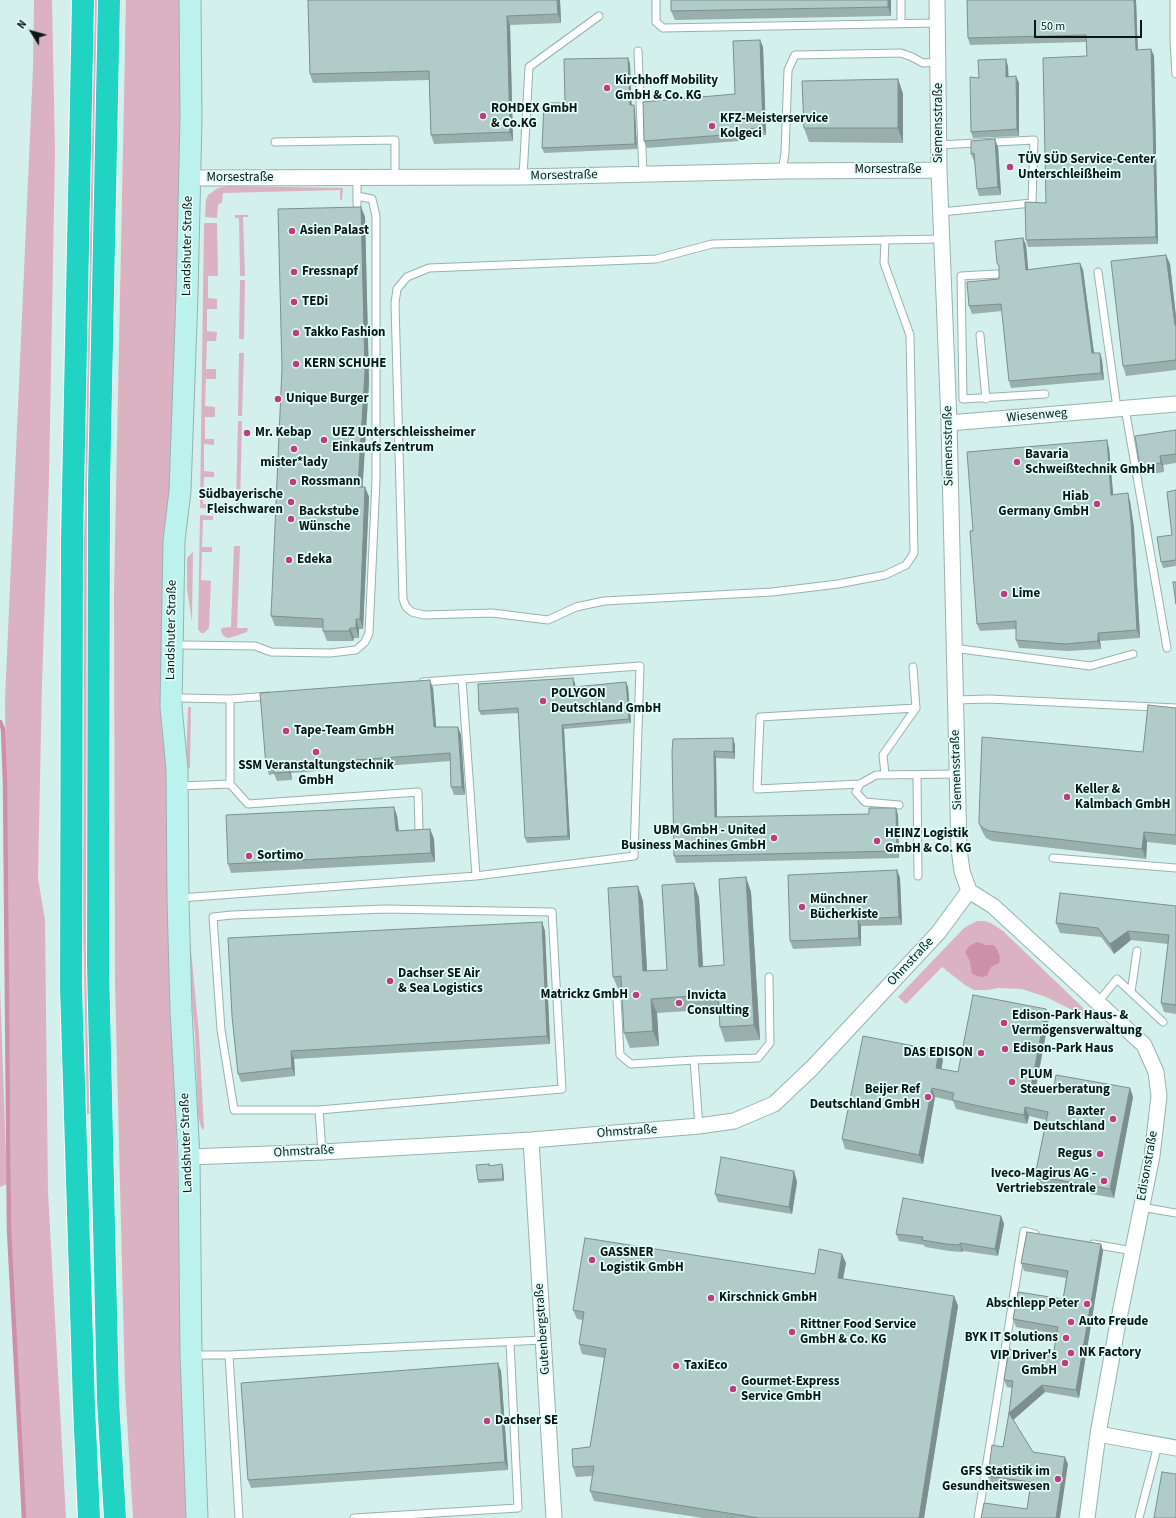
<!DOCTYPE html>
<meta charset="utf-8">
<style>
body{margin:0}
#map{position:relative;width:1176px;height:1518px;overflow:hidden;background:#d4f0ec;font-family:"Source Sans 3",sans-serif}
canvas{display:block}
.north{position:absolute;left:12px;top:12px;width:40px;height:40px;-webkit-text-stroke:3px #e1fef9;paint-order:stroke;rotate:307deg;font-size:11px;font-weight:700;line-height:16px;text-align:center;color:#0c1715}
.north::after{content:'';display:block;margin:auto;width:14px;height:18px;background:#0c1715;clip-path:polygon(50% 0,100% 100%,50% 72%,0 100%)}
.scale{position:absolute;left:1034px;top:20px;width:108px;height:18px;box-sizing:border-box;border:2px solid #0c1715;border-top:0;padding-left:5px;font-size:12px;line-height:14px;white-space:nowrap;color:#0c1715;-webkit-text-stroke:3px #e1fef9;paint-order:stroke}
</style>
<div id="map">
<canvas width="1176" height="1518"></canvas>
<div class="north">N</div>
<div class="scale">50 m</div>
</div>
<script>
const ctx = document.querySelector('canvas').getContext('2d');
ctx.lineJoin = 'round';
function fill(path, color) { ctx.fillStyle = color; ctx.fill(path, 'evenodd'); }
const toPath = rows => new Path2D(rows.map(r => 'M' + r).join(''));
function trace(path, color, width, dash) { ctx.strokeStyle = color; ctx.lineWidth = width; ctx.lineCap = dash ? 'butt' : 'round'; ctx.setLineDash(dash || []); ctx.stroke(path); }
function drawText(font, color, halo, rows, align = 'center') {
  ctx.font = font + ' "Source Sans 3",sans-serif'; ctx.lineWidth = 3.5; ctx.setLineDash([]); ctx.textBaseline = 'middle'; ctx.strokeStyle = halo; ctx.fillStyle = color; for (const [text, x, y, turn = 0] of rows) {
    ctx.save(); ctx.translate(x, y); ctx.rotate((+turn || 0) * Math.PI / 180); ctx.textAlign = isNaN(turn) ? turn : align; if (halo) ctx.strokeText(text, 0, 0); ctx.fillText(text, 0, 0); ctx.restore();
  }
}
fill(toPath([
 [34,0,52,0,55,152,49,478,42,683,38,878,45,920,48,1192,66,1518,22,1518,8,1195,11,1194,5,699,33,68],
 [94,0,102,0,94,1114,87,1114,82,868,83,529],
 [126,0,182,0,175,407,171,976,189,1518,133,1518,125,1386,115,982,114,593],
 [228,186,343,188,342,200,340,200,340,190,223,193,222,202,218,205,217,218,205,217,206,200,208,195,218,188],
 [235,215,248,215,248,217,243,217,245,276,240,276,239,218,235,218],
 [204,223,217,223,218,276,208,276,208,298,217,299,217,309,207,309,207,331,217,332,216,341,207,341,206,369,216,369,216,379,206,379,205,406,215,407,215,417,205,417,205,439,214,439,214,445,204,444,204,471,214,472,214,477,204,477,203,504,213,504,213,509,200,508],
 [240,280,245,280,244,339,239,339],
 [239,353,244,353,242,416,238,416],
 [238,421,242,421,240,506,236,506],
 [200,515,213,516,213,520,203,520,202,547,212,547,212,552,202,552,201,580,211,581,209,628,204,633,201,633,198,629],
 [234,546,240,546,237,628,248,628,247,632,229,638,225,637,222,634,221,630,222,628,231,627],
 [193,552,192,622,187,589,187,558],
 [188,707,191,707,190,768,189,769,186,765],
 [977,921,984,921,991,923,1003,931,1099,1023,1046,997,1022,989,998,988,988,990,974,990,965,985,942,967,906,1004,898,997,964,928],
 [189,929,199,1034,204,1128,203,1130,201,1127,198,1116,195,1034,185,932],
 [0,984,7,1184,0,1187]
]), '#dbb2c1');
fill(toPath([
 [977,942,986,945,994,945,998,951,1000,957,999,963,991,967,987,976,981,977,972,974,970,961,965,952,969,946]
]), '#ce90a9');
trace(toPath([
 [0,722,3,729,5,783,9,1230,24,1518]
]), '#ce90a9', 4.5);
const lane = toPath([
 [656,0,656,22,663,28,937,23],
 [901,0,901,23],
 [1174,0,1174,41,1176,74],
 [638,51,643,174],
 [275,142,395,140,395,177],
 [939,145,1034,140,1032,203,941,212],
 [782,171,785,153,788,70,795,55,901,53,912,57,923,63,938,62],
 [523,177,529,67,599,16],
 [357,204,357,178],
 [885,240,884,263,910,335,914,553,906,565,885,575,838,584,772,592,604,601,576,607,548,620,492,613,424,615,412,612,406,607,403,599,395,303,397,289,407,277,429,268,656,259,712,244,885,240,942,239],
 [1098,272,1117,408],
 [997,274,961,276,963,399,1045,394],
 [980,335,986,399],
 [1125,408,1167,648],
 [183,645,255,646,271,652,330,653,356,650,365,642,369,633,376,480,376,216,372,199,357,196],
 [953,648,1090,666,1133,654],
 [913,667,916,708,760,717,757,789,860,784,876,775,957,774],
 [423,682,462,679],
 [183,698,230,699,230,784],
 [230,699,269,696],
 [955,700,989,699,1176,708],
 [885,775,883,755,916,708],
 [917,775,918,876],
 [860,784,856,792,865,802,899,805],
 [180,786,230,784,248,804,418,792,419,830],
 [1053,858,1176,868],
 [180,898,476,876,634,856,640,666,462,679,476,876],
 [1131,992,1137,951],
 [617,999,620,1055,631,1064,694,1060,758,1058,770,1043,769,977],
 [1098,1002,1117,979,1163,1022],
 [694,1060,699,1126],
 [319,1110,234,1110,221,1030,213,917,232,915,385,909,552,912,562,1089,319,1110,322,1152],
 [1141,1207,1176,1213],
 [1093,1244,1133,1251],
 [193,1355,229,1355],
 [239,1518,229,1355,543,1340],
 [354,1518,518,1508,510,1342],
 [978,1518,1024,1231,1035,1234],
 [1139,1518,1158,1445]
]);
const street = toPath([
 [937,0,939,170,949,423,959,849,962,871,969,891],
 [190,178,523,177,782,171,939,170],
 [949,423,1176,404],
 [969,891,993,906,1144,1045,1156,1072,1159,1096,1152,1156,1117,1328,1098,1434,1087,1518],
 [531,1140,554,1518],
 [189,1157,322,1152,531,1140,699,1126,734,1121,774,1104,812,1068,938,933,969,891],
 [1098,1434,1176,1448]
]);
const secondary = toPath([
 [190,0,191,118,187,295,180,491,174,541,171,707,177,769,178,899,181,1011,189,1157,191,1355,197,1518]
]);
const highway = toPath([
 [83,0,72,541,71,987,84,1406,89,1518],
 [109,0,99,487,98,964,108,1400,115,1518]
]);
trace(lane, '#97b2ae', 9);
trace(street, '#97b2ae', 17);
trace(secondary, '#97b2ae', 23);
trace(highway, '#fff', 24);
trace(lane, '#fff', 7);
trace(street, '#fff', 15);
trace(secondary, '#bcf2ed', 21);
trace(highway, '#20d3c3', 22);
fill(toPath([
 [308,0,560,0,561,23,510,25,513,141,434,144,431,135,429,80,313,83,310,74],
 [671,0,891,0,891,16,675,20,671,11],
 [967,0,1136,0,1138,50,1151,49,1154,56,1158,244,1028,247,1026,240,1046,203,1087,56,1086,42,970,45,968,38],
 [760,40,763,47,766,135,740,136,740,141,647,148,644,141,735,94],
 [630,63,631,105,635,110,637,149,544,153,542,148,565,103],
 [1008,66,1008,77,1019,83,1019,136,973,138,971,132,979,78],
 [898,79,903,94,903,143,809,142,804,128],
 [998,147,1001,195,979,196,977,189,975,161,974,161,971,154],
 [361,207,365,217,369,382,362,487,365,487,369,497,363,629,359,629,359,638,354,638,353,641,327,641,323,631,323,628,275,626,271,616],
 [1023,238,1026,245,1028,270,1080,263,1083,270,1094,353,1100,353,1102,360,1104,380,1011,388,1009,381,1002,311,972,314,969,306,999,279,999,267,997,263],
 [1166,255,1170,264,1176,317,1176,370,1126,376,1123,366],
 [1176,430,1176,463,1163,465,1164,472,1143,475,1140,466],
 [1109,448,1113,495,1130,501,1134,528,1140,638,1100,641,1101,649,1068,651,1019,648,1016,640,1016,629,980,631,977,624,973,531],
 [1176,490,1176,566,1163,568,1161,562,1172,535],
 [626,682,628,687,631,723,564,729,570,840,527,843,525,838,519,713,481,715,479,711,575,683,575,687],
 [433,688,436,727,458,727,461,735,465,795,454,795,451,787,450,761,291,773,292,780,277,781,274,774,269,775,266,766],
 [1176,708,1176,845,1147,842,1146,859,992,841,986,838,983,833,979,824,1143,752],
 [733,738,735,745,735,759,716,758,717,817,898,815,899,858,676,863,674,856,672,752],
 [394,807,397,816,399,831,430,829,434,839,435,862,231,873,228,864],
 [897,870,900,878,902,925,861,926,861,946,793,949,790,941],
 [746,877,751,892,760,1040,725,1042,720,1027,719,1009,657,1013,659,1046,630,1048,624,1033,622,991,619,991,613,977,643,901,647,971,667,970,694,883,699,898,703,967,724,965],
 [1176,906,1176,1014,1164,1012,1161,1003,1168,944,1131,940,1114,954,1101,937,1060,933,1056,923],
 [542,922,545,931,550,1044,294,1059,295,1076,241,1082,238,1074],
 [1046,1009,1049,1018,1036,1088,1053,1091,1130,1088,1133,1097,1114,1198,1039,1185,1035,1176,1046,1120,1029,1116,1027,1124,992,1117,956,1109,953,1101,935,1097,923,1164,845,1149,842,1139,939,1051,943,1060,941,1069,958,1072],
 [489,1164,490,1166,503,1167,504,1181,478,1183,478,1180],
 [794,1171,797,1182,792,1214,718,1202,715,1194],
 [1001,1216,1004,1224,998,1256,963,1251,962,1252,949,1251,925,1247,924,1245,899,1241,896,1234],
 [1101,1244,1103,1251,1079,1398,1045,1392,1013,1420,1033,1452,1068,1464,1027,1509,1030,1489,990,1483,988,1476,1003,1447,1009,1413,1012,1388,1007,1387,1004,1380,1053,1356,1057,1334,1016,1327,1013,1319,1063,1299,1066,1278,1024,1271,1021,1263],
 [846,1263,843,1279,954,1296,958,1306,924,1518,703,1518,594,1501,590,1491,593,1476,576,1477,573,1467,590,1447,604,1358,582,1354,579,1344,583,1320,577,1319,573,1310,815,1274],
 [501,1371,508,1470,251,1488,248,1480]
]), '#98afac');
fill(toPath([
 [557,0,560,0,561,23,558,14],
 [888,0,891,0,891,16,888,7],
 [1134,0,1136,0,1138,57,1136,50],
 [507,16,510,25,513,141,510,132],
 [760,40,763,47,766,135,763,128],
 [1151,49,1154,56,1158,244,1156,237],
 [628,58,630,63,632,110,630,105],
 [1006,59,1008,66,1009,84,1006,77],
 [1016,76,1019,83,1019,136,1017,129],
 [898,79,903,94,903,143,898,128],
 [634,105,635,110,637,149,635,144],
 [737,129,740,136,740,141,737,134],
 [995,139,998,147,1001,195,998,187],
 [361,207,365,217,369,382,362,497,358,487],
 [1023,238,1026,245,1029,277,1026,270],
 [1166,255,1170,264,1176,317,1176,329,1175,325],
 [1080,263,1083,270,1095,361,1092,353],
 [1100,353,1102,360,1104,380,1101,373],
 [1107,440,1109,448,1114,503,1111,495],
 [1160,456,1163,465,1164,472,1161,463],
 [365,487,369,497,363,629,360,619],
 [1128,493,1130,501,1134,528,1140,638,1137,630],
 [356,619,359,629,359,638,356,628],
 [350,628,354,638,353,641,349,631],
 [1098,633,1100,641,1101,649,1098,641],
 [573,678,575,683,576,691,574,687],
 [430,680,433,688,437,736,434,727],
 [626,682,628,687,631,723,629,719],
 [562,725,564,729,570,840,568,836],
 [458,727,461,735,465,795,462,787],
 [733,738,735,745,735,759,733,752],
 [714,751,716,758,717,824,715,817],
 [288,765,291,773,292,780,289,772],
 [394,807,397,816,400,841,396,831],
 [896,808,898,815,899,858,897,851],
 [430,829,434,839,435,862,431,853],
 [1144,832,1147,842,1146,859,1142,849],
 [897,870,900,878,902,925,899,917],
 [746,877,751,892,760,1040,754,1025],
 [694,883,699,898,704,982,699,967],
 [638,886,643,901,648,986,643,971],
 [858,919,861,926,861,946,859,938],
 [542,922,545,931,550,1044,547,1036],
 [1128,931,1131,940,1114,954,1110,944],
 [651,999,657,1013,659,1046,653,1031],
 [1046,1009,1049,1018,1034,1096,1031,1087],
 [291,1051,294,1059,295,1076,292,1068],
 [939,1051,943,1060,940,1077,936,1068],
 [932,1088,935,1097,923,1164,919,1155],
 [1130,1088,1133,1097,1114,1198,1110,1189],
 [1025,1107,1029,1116,1027,1124,1024,1115],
 [502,1164,503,1167,504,1181,503,1179],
 [794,1171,797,1182,792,1214,789,1207],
 [1001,1216,1004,1224,998,1256,995,1249],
 [960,1243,963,1251,962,1252,960,1245],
 [1101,1244,1103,1251,1079,1398,1076,1390],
 [842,1254,846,1263,841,1288,838,1278],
 [954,1296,958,1306,924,1518,919,1518],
 [498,1363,501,1371,508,1470,505,1462],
 [1042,1385,1045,1392,1012,1421,1009,1413],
 [1065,1457,1068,1464,1060,1518,1056,1518]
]), '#7c8f8c');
const building = toPath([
 [308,0,557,0,558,14,507,16,510,132,431,135,429,71,310,74,308,0],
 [671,0,888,0,888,7,671,11,671,0],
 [967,0,1134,0,1136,50,1151,49,1156,237,1026,240,1025,202,1046,203,1043,58,1087,56,1086,35,968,38,967,0],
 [760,40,763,128,737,129,737,134,644,141,643,102,735,94,733,41,760,40],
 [628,58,630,105,634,105,635,144,542,148,544,103,565,103,564,59,628,58],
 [1006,59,1006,77,1016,76,1017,129,971,132,970,77,979,78,978,60,1006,59],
 [898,79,898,128,804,128,802,81,898,79],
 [995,139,998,187,977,189,974,153,971,154,971,141,995,139],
 [361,207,365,372,358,487,365,487,360,619,356,619,356,628,350,628,349,631,323,631,323,619,271,616,282,368,278,209,361,207],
 [1023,238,1026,270,1080,263,1092,353,1100,353,1101,373,1009,381,1001,304,969,306,967,282,999,279,999,266,997,263,995,241,1023,238],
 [1166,255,1175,325,1176,325,1176,360,1123,366,1111,261,1166,255],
 [1176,430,1176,454,1160,456,1161,463,1140,466,1135,436,1176,430],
 [1107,440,1111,495,1128,493,1131,521,1137,630,1098,633,1098,641,1065,644,1016,640,1016,621,977,624,970,531,973,531,967,452,1107,440],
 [1176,490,1176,560,1161,562,1157,537,1172,535,1167,492,1176,490],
 [1173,582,1176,582,1176,604,1173,582],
 [573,678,574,687,626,682,629,719,562,725,568,836,525,838,518,708,479,711,478,684,573,678],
 [430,680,434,727,458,727,462,787,451,787,450,753,288,765,289,772,274,773,273,766,266,766,260,693,430,680],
 [1148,705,1176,708,1176,835,1144,832,1142,849,989,831,983,828,979,824,979,819,982,737,1143,752,1148,705],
 [733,738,733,752,714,751,715,817,869,814,869,808,896,808,897,851,674,856,672,752,673,739,733,738],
 [394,807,396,831,430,829,431,853,228,864,226,815,394,807],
 [897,870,899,917,858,919,859,938,790,941,788,875,897,870],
 [746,877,754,1025,720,1027,718,994,651,999,653,1031,624,1033,621,976,613,977,608,888,638,886,643,971,667,970,662,885,694,883,699,967,724,965,719,879,746,877],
 [1060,893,1176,906,1176,1005,1161,1003,1169,935,1128,931,1110,944,1098,928,1056,923,1060,893],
 [542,922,547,1036,291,1051,292,1068,238,1074,232,1016,228,938,542,922],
 [973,995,1046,1009,1031,1087,1053,1091,1056,1075,1130,1088,1110,1189,1035,1176,1048,1112,1025,1107,1024,1115,988,1108,952,1100,954,1093,932,1088,919,1155,842,1139,863,1036,939,1051,936,1068,958,1072,973,995],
 [721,1157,794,1171,793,1174,794,1174,789,1207,715,1194,721,1157],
 [489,1164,489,1166,502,1164,503,1179,478,1180,476,1165,489,1164],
 [903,1198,1001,1216,995,1249,960,1243,960,1245,946,1244,922,1240,923,1237,896,1234,903,1198],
 [1027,1232,1101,1244,1076,1390,1042,1385,1009,1413,1013,1381,1004,1380,1009,1349,1053,1356,1058,1327,1013,1319,1018,1292,1063,1299,1068,1271,1021,1263,1027,1232],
 [585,1238,815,1274,819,1249,842,1254,838,1278,954,1296,919,1518,759,1518,590,1491,594,1466,573,1467,572,1449,590,1447,606,1349,579,1344,584,1312,573,1310,585,1238],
 [498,1363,505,1462,248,1480,241,1383,498,1363],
 [1009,1413,1033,1452,1065,1457,1056,1518,981,1518,984,1503,1027,1509,1031,1482,988,1476,992,1445,1003,1447,1009,1413],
 [1162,1472,1176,1474,1176,1518,1154,1518,1162,1472]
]);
fill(building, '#b1ccc8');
trace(building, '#7c8f8c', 1);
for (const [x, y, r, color] of [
 [607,88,4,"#c13c7f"],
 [483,116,4,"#c13c7f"],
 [712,126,4,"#c13c7f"],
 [1010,167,4,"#c13c7f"],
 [292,231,4,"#c13c7f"],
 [294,272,4,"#c13c7f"],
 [294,302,4,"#c13c7f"],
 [296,333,4,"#c13c7f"],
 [296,364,4,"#c13c7f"],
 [278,399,4,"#c13c7f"],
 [247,433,4,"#c13c7f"],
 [324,440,4,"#c13c7f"],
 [294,449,4,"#c13c7f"],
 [1017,462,4,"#c13c7f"],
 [293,482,4,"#c13c7f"],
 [291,502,4,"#c13c7f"],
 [1097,504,4,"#c13c7f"],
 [291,519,4,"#c13c7f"],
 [289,560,4,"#c13c7f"],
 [1004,594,4,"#c13c7f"],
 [543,701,4,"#c13c7f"],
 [286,731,4,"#c13c7f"],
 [316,752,4,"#c13c7f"],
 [1067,797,4,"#c13c7f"],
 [774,838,4,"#c13c7f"],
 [877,841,4,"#c13c7f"],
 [249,856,4,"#c13c7f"],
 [802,907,4,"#c13c7f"],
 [390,981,4,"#c13c7f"],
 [636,995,4,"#c13c7f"],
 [679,1003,4,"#c13c7f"],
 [1004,1023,4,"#c13c7f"],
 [1005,1049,4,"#c13c7f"],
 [981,1053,4,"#c13c7f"],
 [1012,1082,4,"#c13c7f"],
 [928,1097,4,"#c13c7f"],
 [1113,1119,4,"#c13c7f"],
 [1100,1154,4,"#c13c7f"],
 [1104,1181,4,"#c13c7f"],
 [592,1260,4,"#c13c7f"],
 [711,1298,4,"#c13c7f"],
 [1087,1304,4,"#c13c7f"],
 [1071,1322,4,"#c13c7f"],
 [792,1332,4,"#c13c7f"],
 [1066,1338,4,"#c13c7f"],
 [1071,1353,4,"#c13c7f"],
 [1065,1363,4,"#c13c7f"],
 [676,1366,4,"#c13c7f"],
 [733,1389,4,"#c13c7f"],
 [487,1421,4,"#c13c7f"],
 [1058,1479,4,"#c13c7f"]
]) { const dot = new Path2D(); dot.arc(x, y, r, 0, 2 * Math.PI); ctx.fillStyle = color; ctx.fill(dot); trace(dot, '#e1fef9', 1.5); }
drawText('bold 13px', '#0c1715', '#e1fef9', [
 ["Kirchhoff Mobility",615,81],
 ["GmbH & Co. KG",615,96],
 ["ROHDEX GmbH",491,109],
 ["& Co.KG",491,124],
 ["KFZ-Meisterservice",720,119],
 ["Kolgeci",720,134],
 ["TÜV SÜD Service-Center",1018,160],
 ["Unterschleißheim",1018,175],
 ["Asien Palast",300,231],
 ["Fressnapf",302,272],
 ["TEDi",302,302],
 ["Takko Fashion",304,333],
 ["KERN SCHUHE",304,364],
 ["Unique Burger",286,399],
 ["Mr. Kebap",255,433],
 ["UEZ Unterschleissheimer",332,433],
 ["Einkaufs Zentrum",332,448],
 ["Bavaria",1025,455],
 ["Schweißtechnik GmbH",1025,470],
 ["mister*lady",294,463,"center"],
 ["Rossmann",301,482],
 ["Südbayerische",283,495,"right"],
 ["Fleischwaren",283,510,"right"],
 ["Hiab",1089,497,"right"],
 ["Germany GmbH",1089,512,"right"],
 ["Backstube",299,512],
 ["Wünsche",299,527],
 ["Edeka",297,560],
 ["Lime",1012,594],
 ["POLYGON",551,694],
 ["Deutschland GmbH",551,709],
 ["Tape-Team GmbH",294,731],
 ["SSM Veranstaltungstechnik",316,766,"center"],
 ["GmbH",316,781,"center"],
 ["Keller &",1075,790],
 ["Kalmbach GmbH",1075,805],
 ["UBM GmbH - United",766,831,"right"],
 ["Business Machines GmbH",766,846,"right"],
 ["HEINZ Logistik",885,834],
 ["GmbH & Co. KG",885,849],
 ["Sortimo",257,856],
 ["Münchner",810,900],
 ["Bücherkiste",810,915],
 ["Dachser SE Air",398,974],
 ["& Sea Logistics",398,989],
 ["Matrickz GmbH",628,995,"right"],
 ["Invicta",687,996],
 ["Consulting",687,1011],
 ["Edison-Park Haus- &",1012,1016],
 ["Vermögensverwaltung",1012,1031],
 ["Edison-Park Haus",1013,1049],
 ["DAS EDISON",973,1053,"right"],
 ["PLUM",1020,1075],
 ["Steuerberatung",1020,1090],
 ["Beijer Ref",920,1090,"right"],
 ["Deutschland GmbH",920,1105,"right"],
 ["Baxter",1105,1112,"right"],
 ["Deutschland",1105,1127,"right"],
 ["Regus",1092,1154,"right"],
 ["Iveco-Magirus AG -",1096,1174,"right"],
 ["Vertriebszentrale",1096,1189,"right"],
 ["GASSNER",600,1253],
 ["Logistik GmbH",600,1268],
 ["Kirschnick GmbH",719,1298],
 ["Abschlepp Peter",1079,1304,"right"],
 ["Auto Freude",1079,1322],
 ["Rittner Food Service",800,1325],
 ["GmbH & Co. KG",800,1340],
 ["BYK IT Solutions",1058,1338,"right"],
 ["NK Factory",1079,1353],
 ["VIP Driver's",1057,1356,"right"],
 ["GmbH",1057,1371,"right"],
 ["TaxiEco",684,1366],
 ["Gourmet-Express",741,1382],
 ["Service GmbH",741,1397],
 ["Dachser SE",495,1421],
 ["GFS Statistik im",1050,1472,"right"],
 ["Gesundheitswesen",1050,1487,"right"]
], 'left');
drawText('13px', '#0c1715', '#e1fef9', [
 ["Siemensstraße",939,123,-90],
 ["Morsestraße",888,170],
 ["Morsestraße",564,176,-1],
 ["Morsestraße",240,178],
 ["Landshuter Straße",188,246,-89],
 ["Wiesenweg",1037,416,-5],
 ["Siemensstraße",949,446,-91],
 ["Landshuter Straße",172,630,-89],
 ["Siemensstraße",957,770,-92],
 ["Ohmstraße",911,962,-47],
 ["Ohmstraße",627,1132,-4],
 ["Landshuter Straße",187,1143,-92],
 ["Ohmstraße",304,1152,-3],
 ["Edisonstraße",1148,1166,-80],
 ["Gutenbergstraße",543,1329,-94]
]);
</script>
